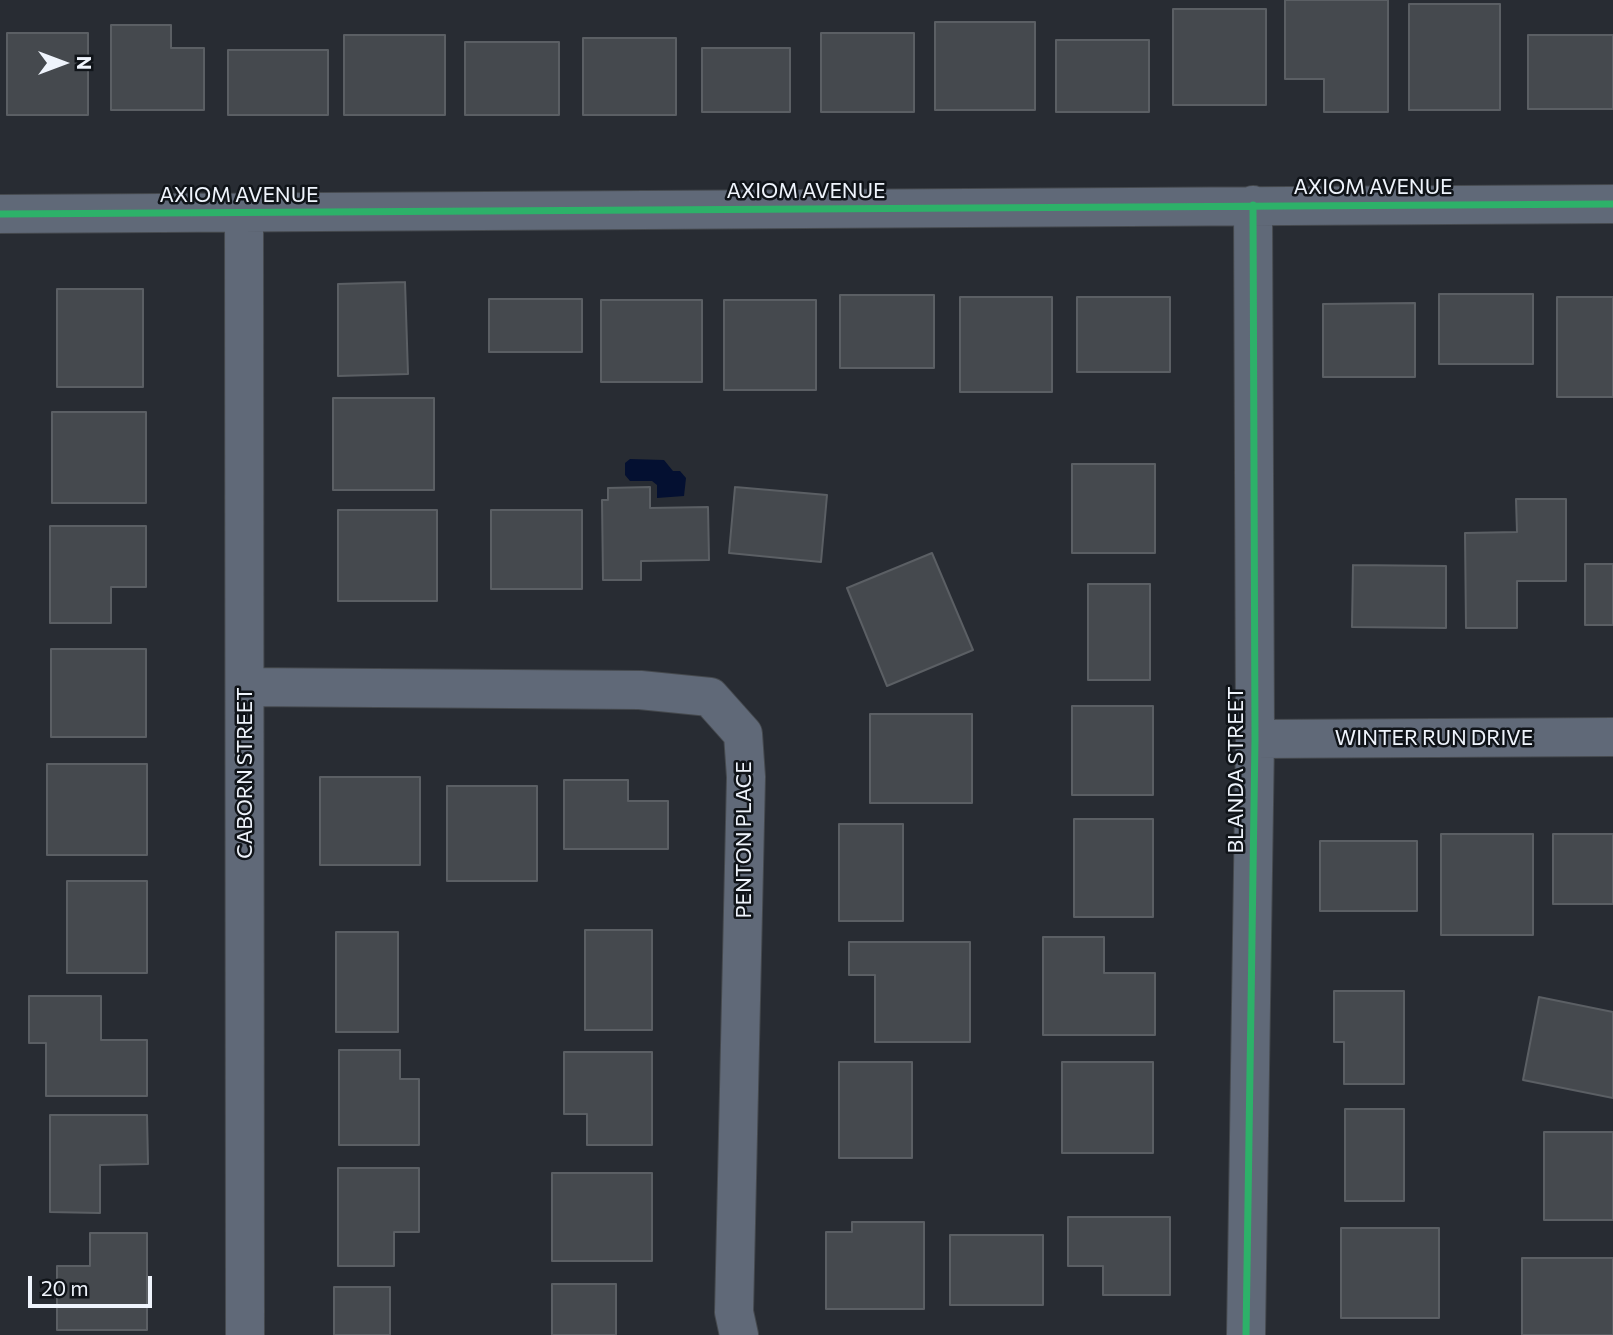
<!DOCTYPE html>
<style>
body{margin:0}
#map{position:relative;width:1613px;height:1335px;overflow:hidden;background:#282c33;font-family:Commissioner,sans-serif}
canvas{display:block}
.north{position:absolute;left:28px;top:28px;width:70px;height:70px;-webkit-text-stroke:5px #101419;paint-order:stroke;rotate:90deg;font-size:19px;font-weight:700;line-height:28px;text-align:center;color:#eff4fc}
.north::after{content:'';display:block;margin:auto;width:24px;height:32px;background:#eff4fc;clip-path:polygon(50% 0,100% 100%,50% 72%,0 100%)}
.scale{position:absolute;left:28px;top:1276px;width:124px;height:32px;box-sizing:border-box;border:4px solid #eff4fc;border-top:0;padding-left:9px;font-size:21px;line-height:24px;white-space:nowrap;color:#eff4fc;-webkit-text-stroke:5px #101419;paint-order:stroke}
</style>
<div id="map">
<canvas width="1613" height="1335"></canvas>
<div class="north">N</div>
<div class="scale">20 m</div>
</div>
<script>
const ctx = document.querySelector('canvas').getContext('2d');
ctx.lineJoin = 'round';
function fill(path, color) { ctx.fillStyle = color; ctx.fill(path, 'evenodd'); }
const toPath = rows => new Path2D(rows.map(r => 'M' + r).join(''));
function trace(path, color, width, dash) { ctx.strokeStyle = color; ctx.lineWidth = width; ctx.lineCap = dash ? 'butt' : 'round'; ctx.setLineDash(dash || []); ctx.stroke(path); }
function drawText(font, color, halo, rows, align = 'center') {
  ctx.font = font + ' Commissioner,sans-serif'; ctx.lineWidth = 5; ctx.setLineDash([]); ctx.textBaseline = 'middle'; ctx.strokeStyle = halo; ctx.fillStyle = color; for (const [text, x, y, turn = 0] of rows) {
    ctx.save(); ctx.translate(x, y); ctx.rotate((+turn || 0) * Math.PI / 180); ctx.textAlign = isNaN(turn) ? turn : align; if (halo) ctx.strokeText(text, 0, 0); ctx.fillText(text, 0, 0); ctx.restore();
  }
}
fill(toPath([
 [630,459,664,460,673,471,680,471,686,478,684,496,657,498,657,485,652,481,630,481,625,475,625,463]
]), '#041031');
const building = toPath([
 [1285,0,1388,0,1388,112,1324,112,1324,79,1285,79,1285,0],
 [1409,4,1500,4,1500,110,1409,110,1409,4],
 [1173,9,1266,9,1266,105,1173,105,1173,9],
 [935,22,1035,22,1035,110,935,110,935,22],
 [111,25,171,25,171,48,204,48,204,110,111,110,111,25],
 [7,33,88,33,88,115,7,115,7,33],
 [821,33,914,33,914,112,821,112,821,33],
 [344,35,445,35,445,115,344,115,344,35],
 [1528,35,1613,35,1613,109,1528,109,1528,35],
 [583,38,676,38,676,115,583,115,583,38],
 [1056,40,1149,40,1149,112,1056,112,1056,40],
 [465,42,559,42,559,115,465,115,465,42],
 [702,48,790,48,790,112,702,112,702,48],
 [228,50,328,50,328,115,228,115,228,50],
 [405,282,408,374,338,376,338,284,405,282],
 [57,289,143,289,143,387,57,387,57,289],
 [1439,294,1533,294,1533,364,1439,364,1439,294],
 [840,295,934,295,934,368,840,368,840,295],
 [960,297,1052,297,1052,392,960,392,960,297],
 [1077,297,1170,297,1170,372,1077,372,1077,297],
 [1557,297,1613,297,1613,397,1557,397,1557,297],
 [489,299,582,299,582,352,489,352,489,299],
 [601,300,702,300,702,382,601,382,601,300],
 [724,300,816,300,816,390,724,390,724,300],
 [1415,303,1415,377,1323,377,1323,304,1415,303],
 [333,398,434,398,434,490,333,490,333,398],
 [52,412,146,412,146,503,52,503,52,412],
 [1072,464,1155,464,1155,553,1072,553,1072,464],
 [650,487,650,508,708,507,709,560,641,561,641,580,603,580,602,500,608,500,608,488,650,487],
 [735,487,827,495,821,562,729,553,735,487],
 [1516,499,1566,499,1566,581,1517,581,1517,628,1466,628,1465,533,1517,532,1516,499],
 [338,510,437,510,437,601,338,601,338,510],
 [491,510,582,510,582,589,491,589,491,510],
 [50,526,146,526,146,587,111,587,111,623,50,623,50,526],
 [932,553,973,650,887,686,847,588,932,553],
 [1585,564,1613,564,1613,625,1585,625,1585,564],
 [1353,565,1446,566,1446,628,1352,627,1353,565],
 [1088,584,1150,584,1150,680,1088,680,1088,584],
 [51,649,146,649,146,737,51,737,51,649],
 [1072,706,1153,706,1153,795,1072,795,1072,706],
 [870,714,972,714,972,803,870,803,870,714],
 [47,764,147,764,147,855,47,855,47,764],
 [320,777,420,777,420,865,320,865,320,777],
 [564,780,628,780,628,801,668,801,668,849,564,849,564,780],
 [447,786,537,786,537,881,447,881,447,786],
 [1074,819,1153,819,1153,917,1074,917,1074,819],
 [839,824,903,824,903,921,839,921,839,824],
 [1441,834,1533,834,1533,935,1441,935,1441,834],
 [1553,834,1613,834,1613,904,1553,904,1553,834],
 [1320,841,1417,841,1417,911,1320,911,1320,841],
 [67,881,147,881,147,973,67,973,67,881],
 [585,930,652,930,652,1030,585,1030,585,930],
 [336,932,398,932,398,1032,336,1032,336,932],
 [1043,937,1104,937,1104,973,1155,973,1155,1035,1043,1035,1043,937],
 [849,942,970,942,970,1042,875,1042,875,975,849,975,849,942],
 [1334,991,1404,991,1404,1084,1344,1084,1344,1042,1334,1042,1334,991],
 [29,996,101,996,101,1040,147,1040,147,1096,46,1096,46,1043,29,1043,29,996],
 [1539,997,1613,1012,1613,1098,1523,1080,1539,997],
 [339,1050,400,1050,400,1079,419,1079,419,1145,339,1145,339,1050],
 [564,1052,652,1052,652,1145,587,1145,587,1114,564,1114,564,1052],
 [839,1062,912,1062,912,1158,839,1158,839,1062],
 [1062,1062,1153,1062,1153,1153,1062,1153,1062,1062],
 [1345,1109,1404,1109,1404,1201,1345,1201,1345,1109],
 [50,1115,147,1115,148,1164,100,1165,100,1213,50,1212,50,1115],
 [1544,1132,1613,1132,1613,1220,1544,1220,1544,1132],
 [338,1168,419,1168,419,1232,394,1232,394,1266,338,1266,338,1168],
 [552,1173,652,1173,652,1261,552,1261,552,1173],
 [1068,1217,1170,1217,1170,1295,1103,1295,1103,1266,1068,1266,1068,1217],
 [852,1222,924,1222,924,1309,826,1309,826,1232,852,1232,852,1222],
 [1341,1228,1439,1228,1439,1318,1341,1318,1341,1228],
 [90,1233,147,1233,147,1330,57,1330,57,1266,90,1266,90,1233],
 [950,1235,1043,1235,1043,1305,950,1305,950,1235],
 [1522,1258,1613,1258,1613,1335,1522,1335,1522,1258],
 [552,1284,616,1284,616,1335,552,1335,552,1284],
 [334,1287,390,1287,390,1335,334,1335,334,1287]
]);
fill(building, '#45494e');
trace(building, '#5b5f64', 2);
const minor = toPath([
 [244,212,245,1335],
 [0,214,1613,204],
 [245,687,640,690,710,697,743,734,746,777,734,1312,739,1335],
 [1255,739,1613,737],
 [1246,1335,1255,739,1253,205]
]);
trace(minor, '#45494e', 40);
trace(minor, '#606978', 38);
trace(toPath([
 [0,214,1613,204],
 [1246,1335,1255,739,1253,205]
]), '#2db169', 7);
drawText('21px', '#eff4fc', '#101419', [
 ["AXIOM AVENUE",1373,187],
 ["AXIOM AVENUE",806,191],
 ["AXIOM AVENUE",239,195],
 ["WINTER RUN DRIVE",1434,738],
 ["BLANDA STREET",1236,770,-90],
 ["CABORN STREET",245,773,-90],
 ["PENTON PLACE",744,840,-90]
]);
</script>
